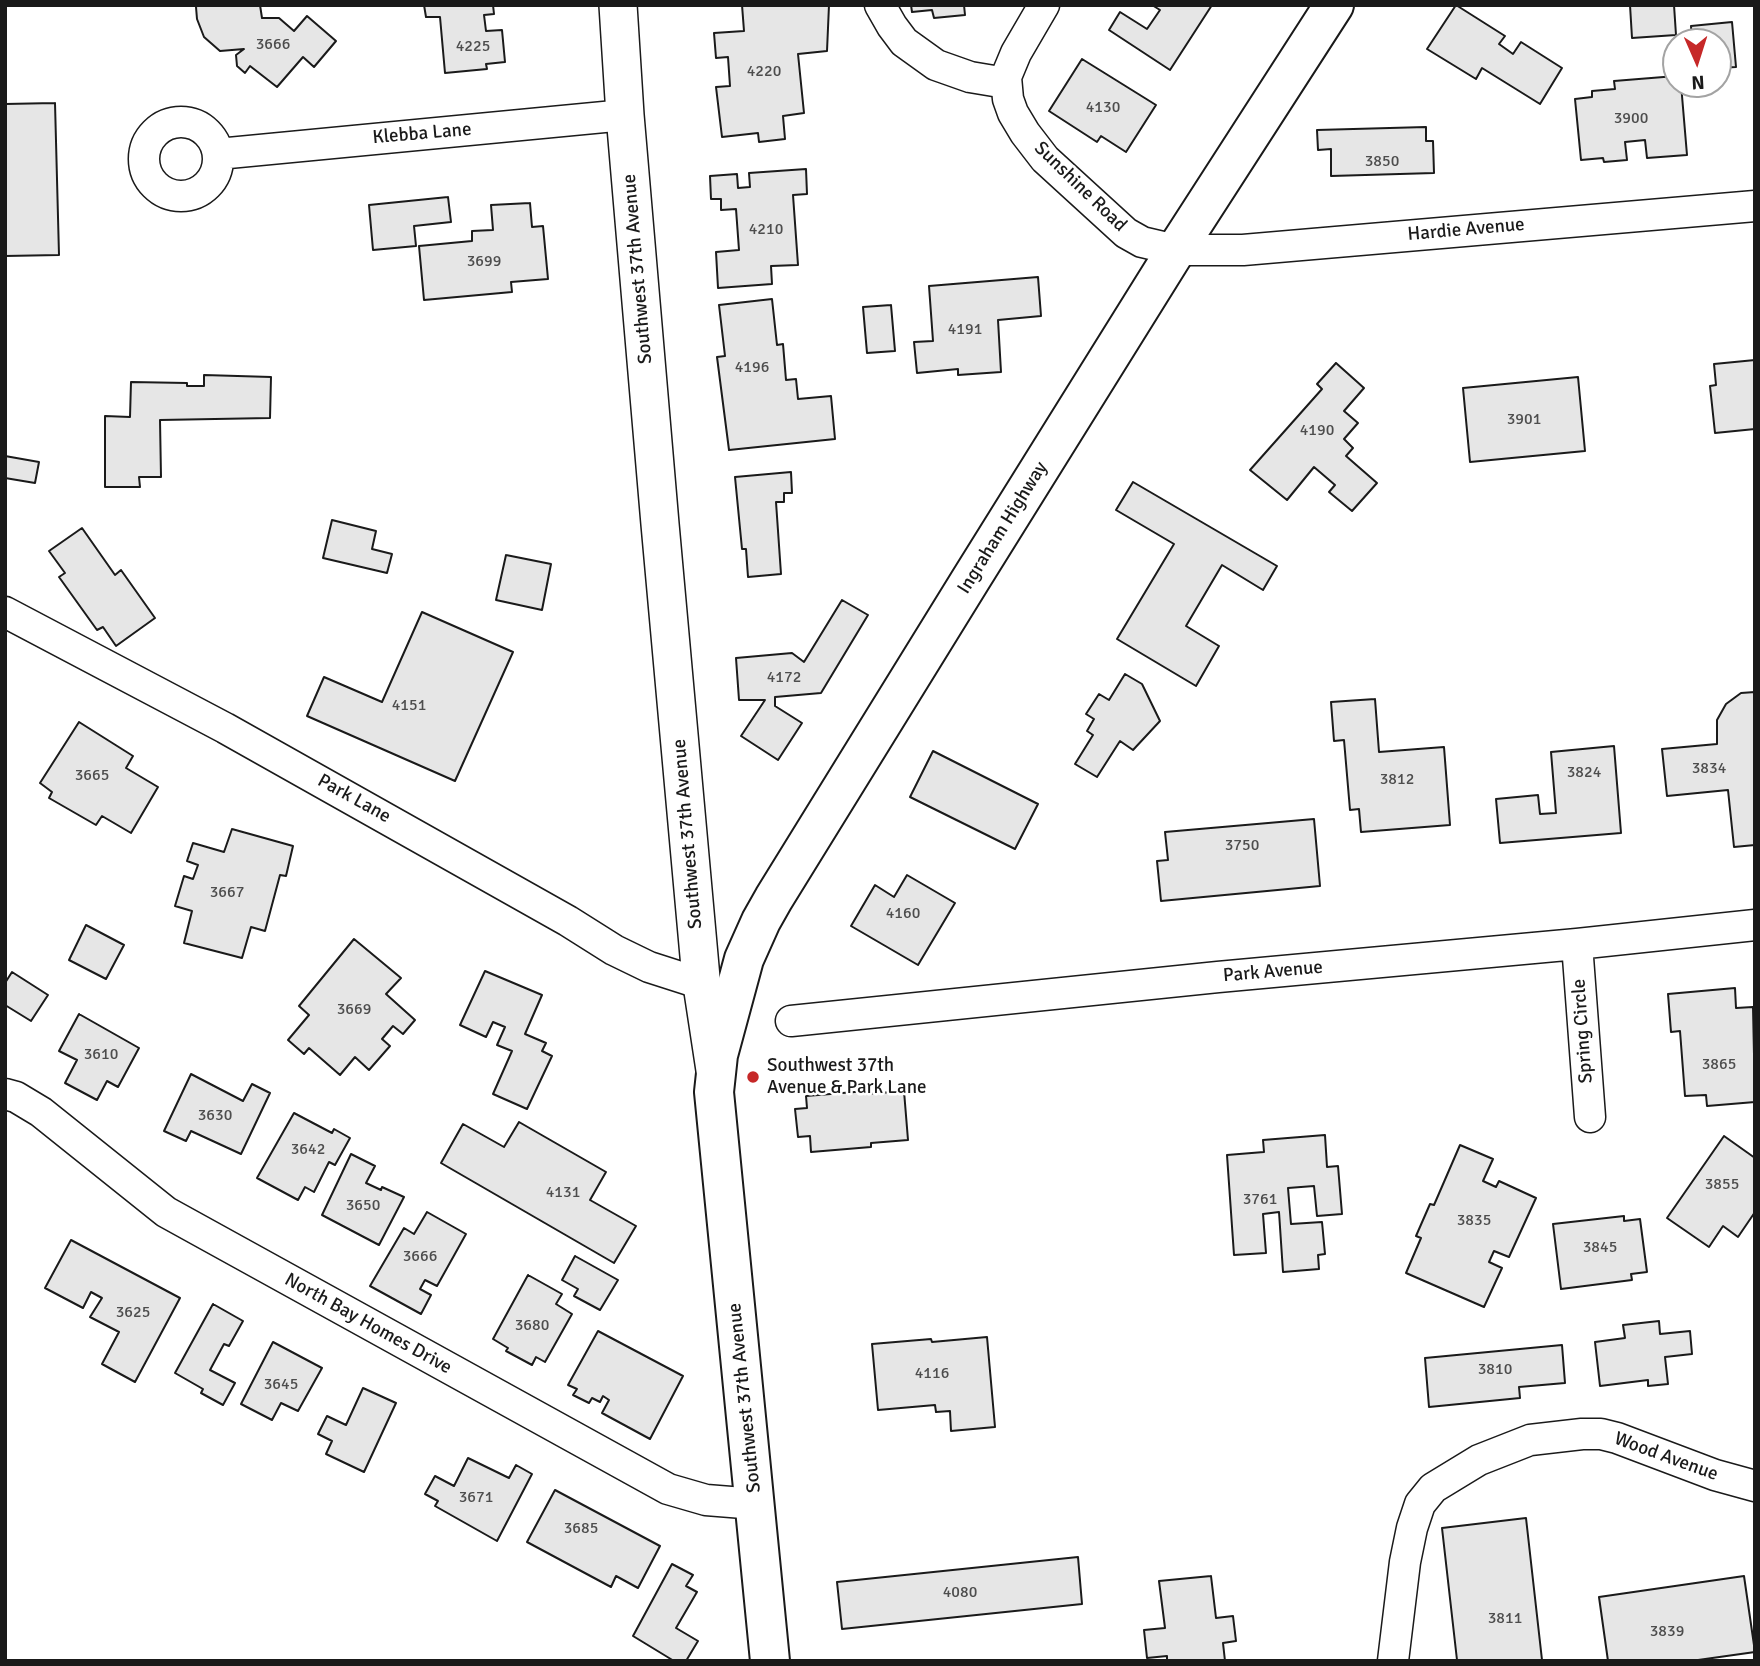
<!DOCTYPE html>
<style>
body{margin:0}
#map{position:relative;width:1760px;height:1666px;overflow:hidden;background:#fff;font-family:Signika,sans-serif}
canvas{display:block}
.frame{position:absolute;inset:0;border:7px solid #1a1a1a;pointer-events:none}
.north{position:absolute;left:1662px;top:28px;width:70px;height:70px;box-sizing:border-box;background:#fff;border:2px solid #a3a3a3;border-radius:50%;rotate:177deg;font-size:19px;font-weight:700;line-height:28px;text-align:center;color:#1a1a1a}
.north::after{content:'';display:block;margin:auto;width:24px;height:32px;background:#c62828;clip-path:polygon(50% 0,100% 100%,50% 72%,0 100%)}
</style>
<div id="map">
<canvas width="1760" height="1666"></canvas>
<div class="frame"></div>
<div class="north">N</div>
</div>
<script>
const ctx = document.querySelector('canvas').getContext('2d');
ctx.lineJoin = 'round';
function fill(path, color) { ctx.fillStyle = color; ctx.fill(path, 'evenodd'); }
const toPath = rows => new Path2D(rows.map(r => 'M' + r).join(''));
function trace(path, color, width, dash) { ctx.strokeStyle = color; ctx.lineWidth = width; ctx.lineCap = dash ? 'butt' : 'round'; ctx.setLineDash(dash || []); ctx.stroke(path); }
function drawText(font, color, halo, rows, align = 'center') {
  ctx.font = font + ' Signika,sans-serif'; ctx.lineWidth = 5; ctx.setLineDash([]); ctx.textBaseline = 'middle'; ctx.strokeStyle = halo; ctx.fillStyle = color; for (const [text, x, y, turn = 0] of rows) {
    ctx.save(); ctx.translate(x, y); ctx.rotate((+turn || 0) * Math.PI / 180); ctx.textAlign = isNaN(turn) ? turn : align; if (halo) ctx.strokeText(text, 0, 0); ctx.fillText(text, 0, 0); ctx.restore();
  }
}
const building = toPath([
 [198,5,260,5,262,18,279,18,294,31,307,16,336,41,314,67,303,57,277,87,250,66,245,73,237,66,236,55,244,49,220,51,204,37,197,19,196,7,198,5],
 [424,5,493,5,494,14,484,15,486,31,502,30,505,62,486,64,487,69,445,73,440,17,426,17,424,5],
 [742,5,829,5,827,51,798,54,804,113,783,116,785,139,759,142,758,133,722,137,716,87,730,86,728,57,716,58,714,33,744,31,742,5],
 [911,5,964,5,965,15,934,18,932,10,912,12,911,5],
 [1152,5,1212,5,1170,70,1109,30,1120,12,1147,29,1160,10,1152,5],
 [1456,5,1505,36,1499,44,1513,54,1521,42,1562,68,1540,104,1482,68,1476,79,1427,49,1456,5],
 [1630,5,1674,5,1676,35,1632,38,1630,5],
 [1732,22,1736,67,1718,68,1718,42,1692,42,1691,26,1732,22],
 [1082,59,1156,105,1126,152,1101,136,1097,142,1049,111,1082,59],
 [1676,76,1676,84,1681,84,1687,155,1647,158,1645,140,1625,142,1627,160,1604,162,1603,158,1581,160,1575,99,1592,97,1592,91,1615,89,1614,81,1676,76],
 [55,103,59,255,5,256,5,104,55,103],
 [1426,127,1426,141,1433,141,1434,173,1331,176,1331,149,1318,150,1317,130,1426,127],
 [806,169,807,194,793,195,798,265,771,266,772,284,718,288,716,252,739,250,736,209,721,210,721,199,711,199,710,176,737,174,738,188,750,187,749,173,806,169],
 [448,197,451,222,414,226,416,246,373,250,369,205,448,197],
 [530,203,532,227,543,226,548,279,511,282,512,292,424,300,419,246,472,241,472,231,493,230,491,205,530,203],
 [1038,277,1041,316,998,320,1001,372,958,375,958,369,917,373,914,342,933,341,929,286,1038,277],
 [772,299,777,345,783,344,786,380,796,379,798,399,831,396,835,439,729,450,717,357,725,356,719,305,772,299],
 [891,305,895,351,867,353,863,307,891,305],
 [1755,360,1755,429,1715,433,1710,386,1716,385,1714,364,1755,360],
 [1336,363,1364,388,1344,411,1358,423,1344,439,1353,448,1346,456,1377,483,1352,511,1329,492,1335,485,1314,467,1287,500,1250,470,1322,389,1317,384,1336,363],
 [204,375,271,377,270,418,160,420,161,477,139,477,140,487,105,487,105,416,130,417,131,382,187,383,187,386,204,386,204,375],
 [1578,377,1585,451,1470,462,1463,388,1578,377],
 [5,456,39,462,35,483,5,478,5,456],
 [791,472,792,493,784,493,784,502,776,502,781,574,748,577,746,549,742,549,735,477,791,472],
 [1133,482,1277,566,1263,590,1222,565,1186,626,1219,646,1196,686,1117,639,1174,544,1116,510,1133,482],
 [332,520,376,531,372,549,392,554,387,573,323,558,332,520],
 [82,528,115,575,121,570,155,618,116,646,103,627,97,630,59,577,65,573,49,551,82,528],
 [506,555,551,564,542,610,496,600,506,555],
 [842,600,868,615,821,693,775,697,775,706,802,723,778,760,741,736,765,700,739,700,736,658,792,653,804,662,842,600],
 [422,612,513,652,455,781,307,716,324,677,382,702,422,612],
 [1125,674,1142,684,1160,721,1133,750,1120,741,1097,777,1075,764,1093,735,1087,731,1094,719,1086,714,1099,694,1109,700,1125,674],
 [1755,692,1755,845,1734,847,1728,790,1667,796,1662,749,1717,744,1717,720,1726,704,1741,693,1755,692],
 [1375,699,1379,752,1444,747,1450,825,1361,832,1359,809,1350,810,1344,740,1334,741,1331,702,1375,699],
 [79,722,133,756,126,768,158,787,131,833,102,816,96,825,49,798,52,792,40,783,79,722],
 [1614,746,1621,833,1500,843,1496,799,1538,795,1540,814,1556,813,1551,752,1614,746],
 [933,751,1038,804,1015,849,910,797,933,751],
 [1314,819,1320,886,1161,901,1157,861,1168,860,1165,832,1314,819],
 [232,829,293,846,286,876,280,875,265,931,251,927,242,958,184,943,192,911,175,906,184,876,193,879,198,865,187,861,193,843,224,852,232,829],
 [907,875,955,903,918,965,851,926,875,885,894,897,907,875],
 [86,925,124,945,106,979,69,960,86,925],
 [354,939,401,978,386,994,415,1020,403,1034,393,1026,382,1039,390,1046,369,1070,355,1057,340,1075,309,1048,304,1054,288,1040,309,1015,299,1006,354,939],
 [485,971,542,995,525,1034,546,1043,542,1051,552,1056,527,1109,493,1094,512,1051,497,1045,505,1027,493,1022,486,1037,460,1025,485,971],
 [12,972,48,995,31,1021,5,1005,5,983,12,972],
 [1735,988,1736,1008,1753,1007,1755,1102,1707,1106,1706,1095,1685,1096,1680,1031,1671,1032,1668,994,1735,988],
 [79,1014,139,1048,118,1087,107,1081,97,1100,65,1083,77,1060,59,1051,79,1014],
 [191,1074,243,1101,252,1084,270,1093,241,1154,191,1131,186,1141,164,1131,191,1074],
 [867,1091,867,1094,904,1091,908,1140,871,1143,871,1147,811,1152,810,1136,798,1137,795,1109,807,1108,806,1096,867,1091],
 [294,1113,332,1133,334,1129,350,1138,335,1165,329,1162,314,1192,305,1187,298,1200,257,1178,294,1113],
 [519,1122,606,1172,590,1200,636,1226,614,1263,441,1163,463,1124,504,1147,519,1122],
 [1325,1135,1327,1167,1338,1166,1342,1214,1317,1216,1314,1186,1288,1188,1291,1224,1322,1222,1325,1254,1318,1255,1319,1269,1283,1272,1279,1212,1263,1214,1266,1253,1234,1255,1227,1155,1264,1152,1263,1140,1325,1135],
 [1724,1136,1755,1158,1755,1212,1738,1237,1723,1226,1709,1247,1667,1218,1724,1136],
 [1460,1145,1493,1159,1483,1181,1496,1187,1499,1181,1536,1198,1509,1257,1494,1251,1489,1262,1502,1268,1484,1307,1406,1273,1421,1238,1416,1236,1430,1204,1434,1205,1460,1145],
 [351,1154,375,1166,366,1183,381,1190,382,1187,404,1197,379,1245,322,1215,351,1154],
 [427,1212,466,1234,437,1286,425,1280,420,1289,431,1295,421,1314,370,1286,404,1228,414,1234,427,1212],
 [1624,1216,1624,1221,1640,1219,1647,1272,1631,1274,1632,1280,1561,1289,1553,1224,1624,1216],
 [71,1240,180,1298,135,1382,102,1364,119,1332,90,1317,102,1298,91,1292,83,1308,45,1288,71,1240],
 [575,1256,618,1280,600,1310,574,1296,578,1289,562,1280,575,1256],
 [528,1275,562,1294,556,1304,572,1314,545,1362,536,1357,532,1365,506,1351,508,1348,493,1339,528,1275],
 [213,1304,243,1321,229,1346,224,1344,210,1370,235,1383,223,1405,201,1393,203,1389,175,1373,213,1304],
 [1659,1321,1660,1334,1690,1331,1692,1354,1665,1357,1668,1384,1648,1386,1648,1380,1600,1386,1595,1342,1625,1338,1623,1325,1659,1321],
 [598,1331,683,1376,650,1439,602,1413,609,1400,603,1396,600,1402,592,1398,589,1403,573,1395,577,1389,568,1385,598,1331],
 [987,1337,995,1427,951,1431,950,1411,936,1412,935,1405,878,1410,872,1344,931,1339,932,1342,987,1337],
 [273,1342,322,1368,298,1411,281,1403,272,1420,241,1404,273,1342],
 [1562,1345,1565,1383,1519,1387,1520,1398,1429,1407,1425,1358,1562,1345],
 [363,1388,396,1403,364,1472,326,1454,332,1441,318,1434,327,1416,346,1425,363,1388],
 [468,1458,509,1478,516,1465,532,1474,497,1541,435,1506,438,1501,425,1494,435,1476,454,1486,468,1458],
 [555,1490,660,1546,638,1588,616,1576,611,1587,527,1542,555,1490],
 [1526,1518,1542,1660,1451,1661,1457,1660,1442,1528,1526,1518],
 [1078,1557,1082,1604,842,1629,837,1582,1078,1557],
 [672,1564,693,1575,686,1586,697,1592,676,1628,698,1641,686,1661,674,1661,633,1636,672,1564],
 [1211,1576,1216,1618,1233,1616,1236,1641,1223,1643,1225,1661,1167,1661,1167,1656,1147,1658,1144,1630,1165,1628,1159,1581,1211,1576],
 [1744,1576,1755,1652,1691,1661,1608,1661,1599,1597,1744,1576]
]);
fill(building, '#e6e6e6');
trace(building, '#1a1a1a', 2);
const minor = toPath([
 [880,5,892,26,904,42,936,65,970,77,1006,83],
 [1044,5,1016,53,1006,77,1008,99,1013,113,1025,133,1045,159,1126,233,1142,242,1176,250,1243,250,1755,206],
 '144 159a37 37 0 1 1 74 0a37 37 0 1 1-74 0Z',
 [218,154,625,115],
 [5,612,225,728,568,921,614,950,649,967,702,984],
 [1577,944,1590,1117],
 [791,1021,1218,977,1577,944,1755,925],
 [5,1094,16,1097,41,1112,166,1212,668,1489,706,1500,756,1504],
 [1393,1661,1405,1562,1412,1528,1420,1504,1433,1488,1479,1460,1530,1440,1582,1434,1601,1434,1617,1438,1715,1475,1755,1486]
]);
const tertiary = toPath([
 [618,5,625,115,660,524,701,978,715,1070]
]);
const secondary = toPath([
 [770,1661,714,1092,718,1055,744,959,761,921,774,898,971,579,1176,250,1334,5]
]);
trace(minor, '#1a1a1a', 33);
trace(tertiary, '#1a1a1a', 40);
trace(secondary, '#1a1a1a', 42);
trace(minor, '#fff', 30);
trace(tertiary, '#fff', 37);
trace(secondary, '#fff', 38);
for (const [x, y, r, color] of [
 [753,1077,7,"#c62828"]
]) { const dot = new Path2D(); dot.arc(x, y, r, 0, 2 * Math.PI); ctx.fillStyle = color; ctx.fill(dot); trace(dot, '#fff', 2.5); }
drawText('16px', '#4d4d4d', null, [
 ["3666",273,45],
 ["4225",473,47],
 ["4220",764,72],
 ["4130",1103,108],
 ["3900",1631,119],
 ["3850",1382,162],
 ["4210",766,230],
 ["3699",484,262],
 ["4191",965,330],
 ["4196",752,368],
 ["3901",1524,420],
 ["4190",1317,431],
 ["4172",784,678],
 ["4151",409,706],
 ["3834",1709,769],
 ["3824",1584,773],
 ["3665",92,776],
 ["3812",1397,780],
 ["3750",1242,846],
 ["3667",227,893],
 ["4160",903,914],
 ["3669",354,1010],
 ["3610",101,1055],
 ["3865",1719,1065],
 ["3630",215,1116],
 ["3642",308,1150],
 ["3855",1722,1185],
 ["4131",563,1193],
 ["3761",1260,1200],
 ["3650",363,1206],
 ["3835",1474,1221],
 ["3845",1600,1248],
 ["3666",420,1257],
 ["3625",133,1313],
 ["3680",532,1326],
 ["3810",1495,1370],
 ["4116",932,1374],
 ["3645",281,1385],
 ["3671",476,1498],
 ["3685",581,1529],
 ["4080",960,1593],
 ["3811",1505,1619],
 ["3839",1667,1632]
]);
drawText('19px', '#1a1a1a', '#fff', [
 ["Klebba Lane",422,134,-5],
 ["Sunshine Road",1080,187,44],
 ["Hardie Avenue",1466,230,-5],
 ["Southwest 37th Avenue",638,269,-95],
 ["Ingraham Highway",1003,528,-58],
 ["Park Lane",354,799,29],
 ["Southwest 37th Avenue",688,834,-95],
 ["Park Avenue",1273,972,-5],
 ["Spring Circle",1583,1031,-94],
 ["North Bay Homes Drive",368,1324,29],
 ["Southwest 37th Avenue",745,1398,-96],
 ["Wood Avenue",1666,1457,20]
]);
drawText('19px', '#1a1a1a', '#fff', [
 ["Southwest 37th",767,1066],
 ["Avenue & Park Lane",767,1088]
], 'left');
</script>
